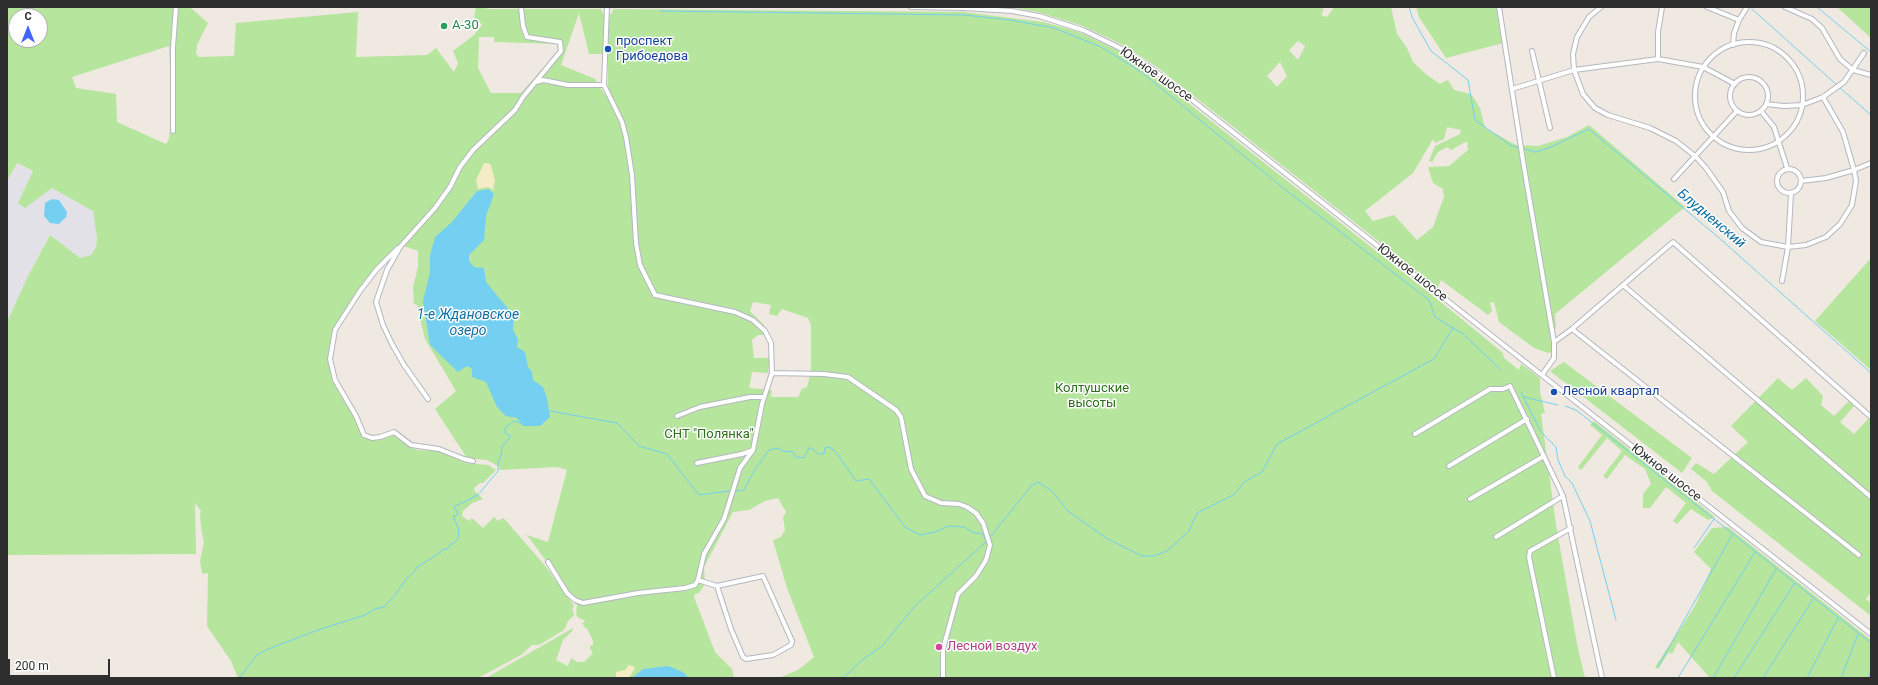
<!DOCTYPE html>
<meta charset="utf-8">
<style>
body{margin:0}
#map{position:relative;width:1878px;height:685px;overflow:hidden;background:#efe9e1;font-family:Roboto,sans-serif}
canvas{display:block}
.frame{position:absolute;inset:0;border:8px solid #2e2e2e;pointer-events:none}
.north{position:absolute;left:8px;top:8px;width:40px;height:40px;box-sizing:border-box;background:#fff;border:1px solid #ababab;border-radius:50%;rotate:0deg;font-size:11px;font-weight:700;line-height:16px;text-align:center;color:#2e2e2e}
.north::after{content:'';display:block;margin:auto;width:14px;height:18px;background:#4264fb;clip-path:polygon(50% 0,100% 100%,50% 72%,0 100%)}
.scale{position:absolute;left:8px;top:659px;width:102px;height:18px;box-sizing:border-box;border:2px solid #2e2e2e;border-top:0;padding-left:5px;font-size:12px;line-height:14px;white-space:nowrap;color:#2e2e2e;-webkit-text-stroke:3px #fff;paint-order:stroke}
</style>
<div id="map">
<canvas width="1878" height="685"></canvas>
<div class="frame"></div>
<div class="north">С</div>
<div class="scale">200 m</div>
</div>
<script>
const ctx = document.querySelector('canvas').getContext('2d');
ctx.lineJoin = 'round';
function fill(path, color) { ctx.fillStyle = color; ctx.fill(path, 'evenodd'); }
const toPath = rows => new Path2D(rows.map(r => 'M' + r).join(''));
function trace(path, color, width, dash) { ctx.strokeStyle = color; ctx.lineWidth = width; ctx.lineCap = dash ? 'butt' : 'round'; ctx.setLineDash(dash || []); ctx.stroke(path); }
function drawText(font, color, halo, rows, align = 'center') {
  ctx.font = font + ' Roboto,sans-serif'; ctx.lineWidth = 3; ctx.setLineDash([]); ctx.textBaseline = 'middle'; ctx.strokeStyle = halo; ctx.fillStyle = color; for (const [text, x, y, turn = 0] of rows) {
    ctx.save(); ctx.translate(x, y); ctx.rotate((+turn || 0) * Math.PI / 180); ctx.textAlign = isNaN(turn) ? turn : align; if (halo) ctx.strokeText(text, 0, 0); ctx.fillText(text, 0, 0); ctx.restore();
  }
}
fill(toPath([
 [17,163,33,172,18,203,25,207,52,187,93,211,97,238,96,247,91,255,80,258,49,235,28,276,7,322,7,178,8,178]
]), '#e3e1e8');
fill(toPath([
 [7,7,190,7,208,23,197,45,196,54,199,57,234,56,236,23,358,12,356,57,427,55,436,48,454,72,458,63,453,51,474,35,482,25,474,17,476,7,490,9,601,9,604,15,604,54,589,54,579,13,561,65,595,79,605,95,608,95,608,14,611,14,614,9,963,12,1043,22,1079,32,1117,50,1154,76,1442,303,1503,353,1504,358,1519,370,1521,364,1540,378,1540,392,1545,413,1541,414,1556,525,1578,649,1585,678,779,678,798,670,814,657,787,588,773,540,781,537,785,530,783,517,786,512,778,498,765,501,749,510,733,512,704,567,705,584,699,593,695,594,694,597,715,652,732,669,734,678,486,678,573,628,573,630,563,640,556,660,568,666,571,658,577,662,584,662,593,653,590,649,590,646,593,645,593,641,587,628,586,629,582,623,585,622,584,620,579,618,576,615,577,605,571,600,550,566,527,535,548,542,567,470,557,467,500,470,498,466,487,460,467,458,435,409,456,391,425,339,417,305,414,304,413,287,418,267,418,251,404,246,403,242,375,269,334,330,330,347,329,365,339,390,338,392,353,413,364,438,375,440,393,434,416,450,441,451,466,463,488,465,496,470,483,483,480,483,475,487,474,490,483,499,472,503,463,511,462,516,469,521,472,518,483,528,494,517,498,521,503,518,508,523,546,567,574,606,572,608,574,615,568,621,564,630,539,645,532,645,521,655,478,678,238,678,231,661,207,626,208,573,203,574,202,573,200,561,204,543,201,527,200,515,201,511,195,503,196,554,7,555,7,322,28,276,50,235,80,258,91,255,96,247,97,238,93,211,52,188,25,208,18,203,33,171,17,163,8,179,7,178],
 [16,16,40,16,40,40,16,40],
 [479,37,494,37,494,42,557,44,558,51,521,93,491,93,478,68],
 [169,46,172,107,169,139,166,144,117,122,116,94,76,88,72,77],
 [753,302,771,305,769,314,777,316,782,309,808,318,811,325,811,372,807,387,802,389,798,397,771,397,772,390,749,388,752,372,768,373,770,358,754,358,752,340,758,335,765,335,764,325,750,311],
 [1011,7,1320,7,1324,9,1321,15,1327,17,1334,7,1391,7,1397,34,1407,48,1413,62,1427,75,1440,84,1448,80,1454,90,1471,94,1480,108,1485,128,1516,145,1538,146,1567,137,1589,125,1685,207,1555,314,1556,328,1550,330,1552,352,1548,353,1534,348,1499,322,1494,302,1490,303,1492,311,1488,315,1441,280,1438,288,1157,67,1121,44,1083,26,1038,12],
 [1298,41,1305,46,1298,60,1289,50],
 [1280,62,1287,76,1277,87,1267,76],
 [1447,127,1461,130,1460,134,1435,146,1429,161,1432,162,1438,152,1447,147,1451,150,1467,141,1468,150,1449,166,1428,167,1433,183,1443,189,1444,197,1433,227,1417,240,1394,215,1373,221,1365,211,1413,173,1433,139,1435,143,1444,139],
 [1416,7,1497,7,1503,43,1446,58,1419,17],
 [1837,7,1871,7,1871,38],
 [1871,258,1871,370,1815,321],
 [1564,362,1692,458,1682,473,1550,371],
 [1778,378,1792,390,1806,378,1823,396,1821,405,1834,416,1849,401,1855,405,1840,422,1854,434,1871,416,1871,592,1866,599,1871,603,1871,616,1712,491,1707,482,1691,469,1696,463,1714,474,1748,442,1731,426],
 [1594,421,1715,517,1708,520,1691,509,1677,524,1673,521,1686,503,1666,487,1650,508,1643,508,1643,494,1651,484,1645,469,1625,455,1607,479,1603,476,1622,451,1607,438,1581,470,1578,467,1602,435,1590,425],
 [1728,527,1871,640,1871,678,1710,678,1678,642,1672,654,1669,652,1658,669,1655,667,1695,606,1711,569,1694,552,1712,528]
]), '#b6e59e');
fill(toPath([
 [484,163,488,163,491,165,495,181,493,190,488,187,478,189,476,180],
 [629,665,633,666,635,668,629,678,616,678,616,672,625,670]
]), '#f3ecc5');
fill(toPath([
 [489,189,494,194,486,216,484,240,469,255,469,261,474,267,484,268,486,282,514,316,513,330,518,339,517,347,525,352,528,367,532,372,533,380,543,387,547,398,550,417,540,426,523,426,517,418,506,416,497,407,486,382,472,377,472,369,467,366,458,372,430,345,423,301,430,272,430,255,435,237,452,222,477,191],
 [52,199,59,200,67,212,66,217,59,224,50,223,44,216,45,203],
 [668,666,683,672,689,678,632,678,643,669]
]), '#75cff0');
trace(toPath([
 [1409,7,1412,17,1431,51,1468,80,1475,120,1510,145,1518,148],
 [1817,7,1871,52],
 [1752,9,1838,86],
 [660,11,964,15,1010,20,1054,28,1101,47,1140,71,1282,187,1429,300,1435,317,1463,334,1501,370],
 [1840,88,1871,115],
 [1524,149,1536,152,1551,147,1589,129,1718,237,1871,373],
 [1521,392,1541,432,1556,447,1558,460,1565,476,1572,483,1590,521,1616,620],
 [1524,397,1558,405],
 [1565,406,1576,410,1871,643],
 [550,411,617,423,639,446,667,454,699,495,729,491],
 [735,491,744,490,754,471,769,450,779,448,782,451,793,452,796,457,804,458,809,448,812,448,818,454,824,454,825,448,829,447,836,452,856,481,869,479,905,527,920,535,935,532,949,526,964,527,972,532,982,534,987,541],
 [991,536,1031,486,1038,482,1052,491,1068,511,1106,538,1142,556,1154,556,1167,551,1189,531,1197,513,1235,494,1244,482,1262,472,1277,444,1434,359,1453,328],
 [1694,548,1714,519],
 [1658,667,1732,535],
 [239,678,257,655,268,649,315,631,365,615,375,609,384,607,395,595,407,578,416,570,416,568,441,552,443,549,445,550,449,547,450,544,453,544,458,539,459,530,453,516,456,516,458,513,457,510,454,508,455,506,473,498,474,496,477,496,498,471,498,462,501,455,502,447,511,436,505,433,505,428,514,421,521,423],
 [843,678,862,660,882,646,915,606,987,541],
 [1678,678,1755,552],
 [1713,678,1776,569],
 [1734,678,1794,584],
 [1763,678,1813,599],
 [1807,678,1838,618],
 [1841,678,1858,634],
 [1868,678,1871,669]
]), '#75cff0', 1);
const minor = toPath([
 [911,7,964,8,1012,11,1039,16,1083,30,1120,48,1154,70,1871,634],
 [1499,7,1524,167,1554,342,1554,358,1542,375],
 [1601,7,1589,17,1577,37,1573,54,1574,70,1583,94,1595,108,1608,115,1650,128,1676,141,1695,156,1706,168,1723,192,1729,211,1742,228,1761,242,1788,247,1806,245,1826,237,1840,224,1852,205,1856,181,1854,170,1843,132,1823,97],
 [1707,7,1739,20],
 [1785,7,1812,19,1822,28,1840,59,1853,70,1871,75],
 '1695 96a54 54 0 1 1 108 0a54 54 0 1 1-108 0Z',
 [1733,45,1734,33,1739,20,1747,7],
 [1532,51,1550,128],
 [1658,59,1658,32,1662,7],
 '1730 96a19 19 0 1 1 38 0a19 19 0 1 1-38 0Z',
 [536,82,543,80,568,85,604,85],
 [1512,89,1574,70,1658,59,1703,67,1735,84],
 [1766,104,1784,106,1802,105,1823,97,1844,82,1864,53],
 [1761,111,1774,127,1787,168],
 [173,131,173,47,176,7],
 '1777 181a12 12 0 1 1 24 0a12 12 0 1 1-24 0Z',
 [1674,179,1737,111],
 [1801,181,1826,178,1854,170,1871,163],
 [398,248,377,269,360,291,335,330,330,359,335,380,356,416,364,435,372,438,380,437,394,432,411,445,439,449,464,459,473,461],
 [1782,281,1788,247,1791,194],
 [1623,285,1871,497],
 [1572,329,1859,555],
 [1554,342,1572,329,1673,242,1871,417],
 [772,373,824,374,848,377,896,410,901,417,911,469,925,496,941,503,959,504,967,507,976,513,983,523,990,545,986,560,976,576,958,594,943,649,943,678],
 [428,399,404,365,392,344,383,325,376,302,387,270,400,247,435,208,450,187,460,167,473,150,515,110,523,97,561,51,560,42,527,37,523,26,521,7],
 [677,416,700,407,750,397,764,397],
 [1415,434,1490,389,1503,389,1510,386,1563,496,1602,678],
 [697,463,742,454,753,450],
 [1449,466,1527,419],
 [1470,499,1544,456],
 [1496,537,1563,496],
 [548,562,567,593,575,600,583,603,638,593,685,588,695,585,698,580,704,554,724,519,740,468,753,450,762,404,772,373,771,343,765,331,753,320,735,312,655,295,640,265,636,243,632,175,626,137,622,122,604,85,607,7],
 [698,580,717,586,731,629,743,657,746,659,773,655,791,645,792,641,763,576,717,586],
 [1554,678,1529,557,1530,551,1571,528]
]);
trace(minor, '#b4b7c1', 6);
trace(minor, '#fff', 4);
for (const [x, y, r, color] of [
 [444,26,4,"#2e9e5b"],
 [608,49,4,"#1a4fb4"],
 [1554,392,4,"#1a4fb4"],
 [939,647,4,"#d1479c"]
]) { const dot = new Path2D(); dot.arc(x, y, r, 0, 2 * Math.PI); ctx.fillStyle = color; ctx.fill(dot); trace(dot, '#fff', 1.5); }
drawText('13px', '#27864d', '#fff', [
 ["А-30",452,26]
], 'left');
drawText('13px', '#164399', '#fff', [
 ["проспект",616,42],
 ["Грибоедова",616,57],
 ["Лесной квартал",1562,392]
], 'left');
drawText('13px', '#2e2e2e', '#fff', [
 ["Южное шоссе",1156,75,35],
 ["Южное шоссе",1412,273,38],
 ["Южное шоссе",1666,473,38]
]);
drawText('13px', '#2c6e1b', '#fff', [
 ["Колтушские",1092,389],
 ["высоты",1092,404],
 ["СНТ \"Полянка\"",709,435]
]);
drawText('13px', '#b23c85', '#fff', [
 ["Лесной воздух",947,647]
], 'left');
drawText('italic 14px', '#0d6fa3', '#fff', [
 ["Блудненский",1711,219,40],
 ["1-е Ждановское",468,315],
 ["озеро",468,331]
]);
</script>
